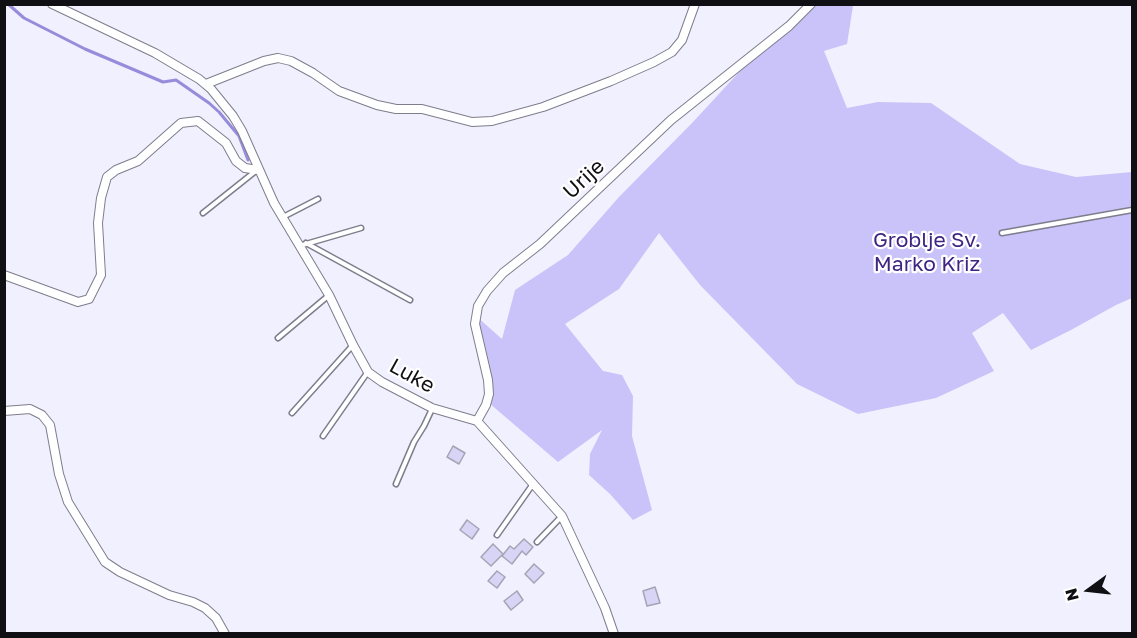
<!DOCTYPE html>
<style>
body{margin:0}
#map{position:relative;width:1137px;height:638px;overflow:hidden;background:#f1f0fe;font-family:"Golos Text",sans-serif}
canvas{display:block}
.frame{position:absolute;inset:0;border:6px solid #0f0f14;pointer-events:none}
.north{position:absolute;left:1059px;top:560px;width:60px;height:60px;-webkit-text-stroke:4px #fff;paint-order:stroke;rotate:255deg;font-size:16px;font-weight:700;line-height:24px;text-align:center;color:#0f0f14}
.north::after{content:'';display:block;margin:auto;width:21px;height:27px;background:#0f0f14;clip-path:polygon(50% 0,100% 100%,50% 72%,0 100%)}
</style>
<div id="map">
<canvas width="1137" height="638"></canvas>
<div class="frame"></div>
<div class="north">N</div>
</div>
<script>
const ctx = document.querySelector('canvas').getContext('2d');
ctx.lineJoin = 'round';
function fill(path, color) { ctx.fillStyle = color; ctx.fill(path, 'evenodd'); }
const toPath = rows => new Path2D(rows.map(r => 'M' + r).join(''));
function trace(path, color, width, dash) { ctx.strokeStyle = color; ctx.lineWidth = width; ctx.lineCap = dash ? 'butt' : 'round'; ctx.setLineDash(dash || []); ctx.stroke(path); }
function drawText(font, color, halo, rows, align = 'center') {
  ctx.font = font + ' "Golos Text",sans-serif'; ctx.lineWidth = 4.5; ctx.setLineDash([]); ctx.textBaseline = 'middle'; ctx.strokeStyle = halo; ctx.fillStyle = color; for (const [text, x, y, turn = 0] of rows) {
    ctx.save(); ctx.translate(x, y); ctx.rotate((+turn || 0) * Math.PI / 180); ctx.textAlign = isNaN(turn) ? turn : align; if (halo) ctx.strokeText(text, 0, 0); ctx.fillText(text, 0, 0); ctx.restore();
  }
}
fill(toPath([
 [816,5,856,5,853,6,847,44,824,51,847,108,878,102,931,103,1020,164,1076,177,1132,172,1132,298,1116,305,1071,330,1031,350,1003,313,972,333,994,371,936,398,858,414,797,384,700,285,659,233,619,289,565,324,603,371,622,375,633,396,632,436,652,510,633,520,610,494,589,475,590,454,602,430,558,462,489,403,476,316,502,339,515,290,568,255,619,197,693,122,777,31]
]), '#c9c3f9');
trace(toPath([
 [8,4,24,18,85,49,163,82,176,80,209,103,219,112,239,136,248,160]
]), '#978bdb', 3);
const building = toPath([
 [453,446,465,453,459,464,447,457,453,446],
 [467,520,479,529,472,539,460,530,467,520],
 [524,539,533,547,526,555,522,551,512,564,502,556,510,546,514,549,524,539],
 [493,544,503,554,491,566,481,557,493,544],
 [534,564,544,573,534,583,525,574,534,564],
 [497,571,505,577,497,588,488,581,497,571],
 [655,587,660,603,647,606,643,591,655,587],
 [517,591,523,600,511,610,504,601,517,591]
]);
fill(building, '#d7d4f6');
trace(building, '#a5a4b4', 1.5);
const lane = toPath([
 [203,213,257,170],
 [283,217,318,199],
 [1002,233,1132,210],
 [306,243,410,300],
 [299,246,361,228],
 [278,338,328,296],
 [292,413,353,345],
 [323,436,367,373],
 [396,484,414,442,424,426,432,409],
 [497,535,533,484],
 [537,542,562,516]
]);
const street = toPath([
 [52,4,155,53,199,79,211,89,233,116,242,131,274,203,329,295,353,345,368,372,382,382,432,408,477,421,562,516,605,608,614,634],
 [206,84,264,61,278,58,291,61,313,73,339,91,377,105,396,109,422,109,472,122,492,121,543,107,611,81,654,62,672,52,682,40,695,4],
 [4,275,78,302,89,299,101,275,98,223,101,198,107,177,116,170,138,161,181,123,198,121,226,143,236,161,245,168,258,170],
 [4,411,30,409,42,415,50,425,59,474,68,502,105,562,120,572,169,595,193,602,205,608,216,618,225,634],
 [477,421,486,405,489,394,488,380,475,324,478,306,487,291,503,273,540,244,671,120,789,26,811,4]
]);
trace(lane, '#7e7d8c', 7);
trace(street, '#7e7d8c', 10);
trace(lane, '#fff', 4);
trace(street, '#fff', 8);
drawText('21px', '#0f0f14', '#fff', [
 ["Urije",584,179,-43],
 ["Luke",412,376,29]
]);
drawText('21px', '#3f2582', '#fff', [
 ["Groblje Sv.",927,240],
 ["Marko Kriz",927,264]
]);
</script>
